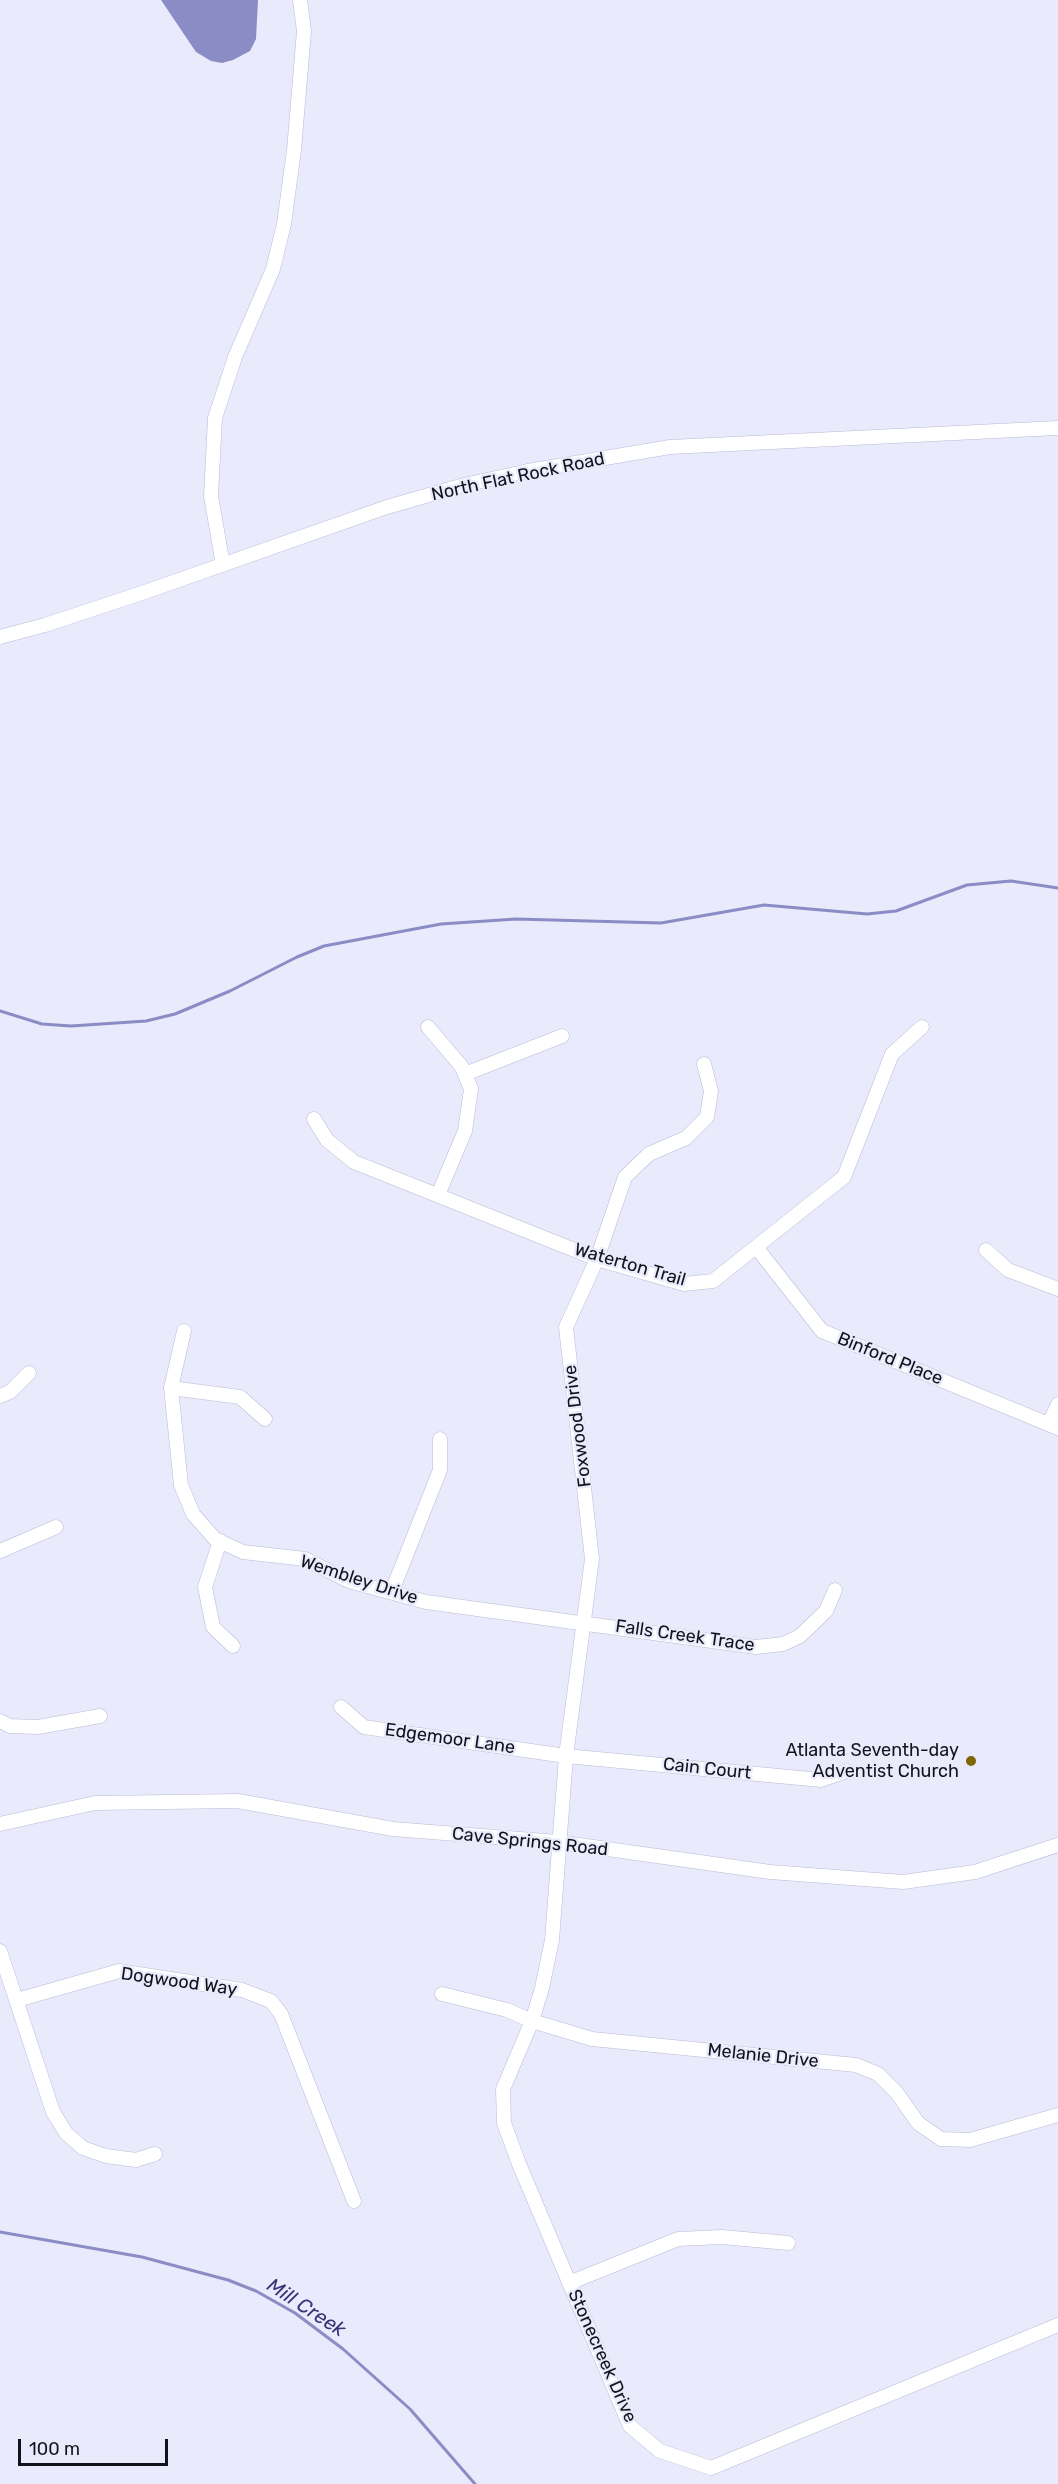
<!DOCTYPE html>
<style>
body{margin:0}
#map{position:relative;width:1058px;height:2484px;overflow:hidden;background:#e9eafb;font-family:Rubik,sans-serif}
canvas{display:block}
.scale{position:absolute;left:18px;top:2439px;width:150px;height:27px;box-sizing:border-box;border:3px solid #12121b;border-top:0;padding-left:8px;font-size:18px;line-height:21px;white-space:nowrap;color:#12121b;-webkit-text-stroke:4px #e9eafb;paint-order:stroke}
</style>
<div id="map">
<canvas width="1058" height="2484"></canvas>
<div class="scale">100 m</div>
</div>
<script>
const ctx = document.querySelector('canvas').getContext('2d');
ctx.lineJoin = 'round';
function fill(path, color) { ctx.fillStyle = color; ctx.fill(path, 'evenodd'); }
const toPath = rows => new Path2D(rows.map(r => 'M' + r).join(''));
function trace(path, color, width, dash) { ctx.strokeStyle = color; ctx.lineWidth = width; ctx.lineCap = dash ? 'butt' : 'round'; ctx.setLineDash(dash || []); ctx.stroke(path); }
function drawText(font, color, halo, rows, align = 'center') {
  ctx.font = font + ' Rubik,sans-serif'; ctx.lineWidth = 4.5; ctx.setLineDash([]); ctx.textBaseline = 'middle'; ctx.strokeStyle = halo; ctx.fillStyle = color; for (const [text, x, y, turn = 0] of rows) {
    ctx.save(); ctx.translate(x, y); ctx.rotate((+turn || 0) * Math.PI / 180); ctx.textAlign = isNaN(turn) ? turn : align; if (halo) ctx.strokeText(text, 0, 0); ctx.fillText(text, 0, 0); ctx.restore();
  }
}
fill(toPath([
 [161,0,258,0,256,39,250,51,233,60,222,63,211,61,196,52]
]), '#8b8cc5');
trace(toPath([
 [0,1011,42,1024,71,1026,146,1021,175,1014,230,991,297,957,324,946,441,924,516,919,661,923,764,905,867,914,896,911,967,885,1011,881,1058,888],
 [0,2232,142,2257,228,2280,256,2291,295,2313,343,2349,410,2409,475,2484]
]), '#8b8cc5', 3);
const minor = toPath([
 [223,565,211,496,215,418,235,357,273,269,284,224,294,150,304,31,300,0],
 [0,637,45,625,142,593,387,507,464,485,528,471,670,447,1058,428],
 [428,1027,462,1067,471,1089,465,1131,438,1195],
 [704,1064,711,1091,707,1117,686,1138,649,1154,625,1177,597,1259,566,1327,592,1559,566,1756,552,1940,542,1988,532,2021,503,2089,504,2123,519,2164,630,2426,660,2451,711,2468,1058,2325],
 [465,1074,562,1036],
 [314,1119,327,1140,354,1162,597,1259,684,1284,713,1281,844,1177,892,1054,922,1027],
 [756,1247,822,1331,1058,1428],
 [986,1250,1008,1270,1058,1289],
 [184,1331,171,1388,181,1485,193,1514,215,1539,243,1552,305,1559,349,1581,426,1602,756,1647,783,1644,800,1636,826,1611,835,1590],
 [171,1388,240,1397,265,1419],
 [0,1396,10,1392,29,1373],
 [1049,1424,1058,1404],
 [220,1541,205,1587,213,1627,233,1646],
 [0,1551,56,1527],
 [392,1591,440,1470,440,1439],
 [341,1707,364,1727,566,1756,821,1780,847,1771],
 [0,1721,10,1726,38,1727,100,1716],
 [0,1824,95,1803,238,1801,393,1829,558,1842,770,1872,903,1882,975,1872,1058,1845],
 [0,1951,53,2112,66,2133,83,2148,106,2156,136,2160,155,2154],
 [442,1994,507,2010,532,2021,592,2039,856,2065,878,2074,897,2093,918,2123,941,2139,970,2140,1058,2115],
 [17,2000,119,1971,242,1990,271,2001,281,2014,354,2201],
 [569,2283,678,2239,722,2237,788,2243]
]);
trace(minor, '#b9bbd5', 15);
trace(minor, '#fff', 14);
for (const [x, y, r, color] of [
 [971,1761,6,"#7d6700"]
]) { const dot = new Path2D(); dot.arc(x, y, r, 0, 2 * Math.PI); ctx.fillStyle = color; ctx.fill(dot); trace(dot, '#e9eafb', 2); }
drawText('18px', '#12121b', '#e9eafb', [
 ["North Flat Rock Road",518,477,-12],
 ["Waterton Trail",630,1265,16],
 ["Binford Place",890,1359,22],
 ["Foxwood Drive",578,1426,-97],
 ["Wembley Drive",359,1580,18],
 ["Falls Creek Trace",685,1636,8],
 ["Edgemoor Lane",450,1739,8],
 ["Cain Court",707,1769,6],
 ["Cave Springs Road",530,1842,6],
 ["Dogwood Way",179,1982,8],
 ["Melanie Drive",763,2056,6],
 ["Stonecreek Drive",602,2356,66]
]);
drawText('18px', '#12121b', '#e9eafb', [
 ["Atlanta Seventh-day",959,1751],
 ["Adventist Church",959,1772]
], 'right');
drawText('italic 20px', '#393379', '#e9eafb', [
 ["Mill Creek",306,2308,33]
]);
</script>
